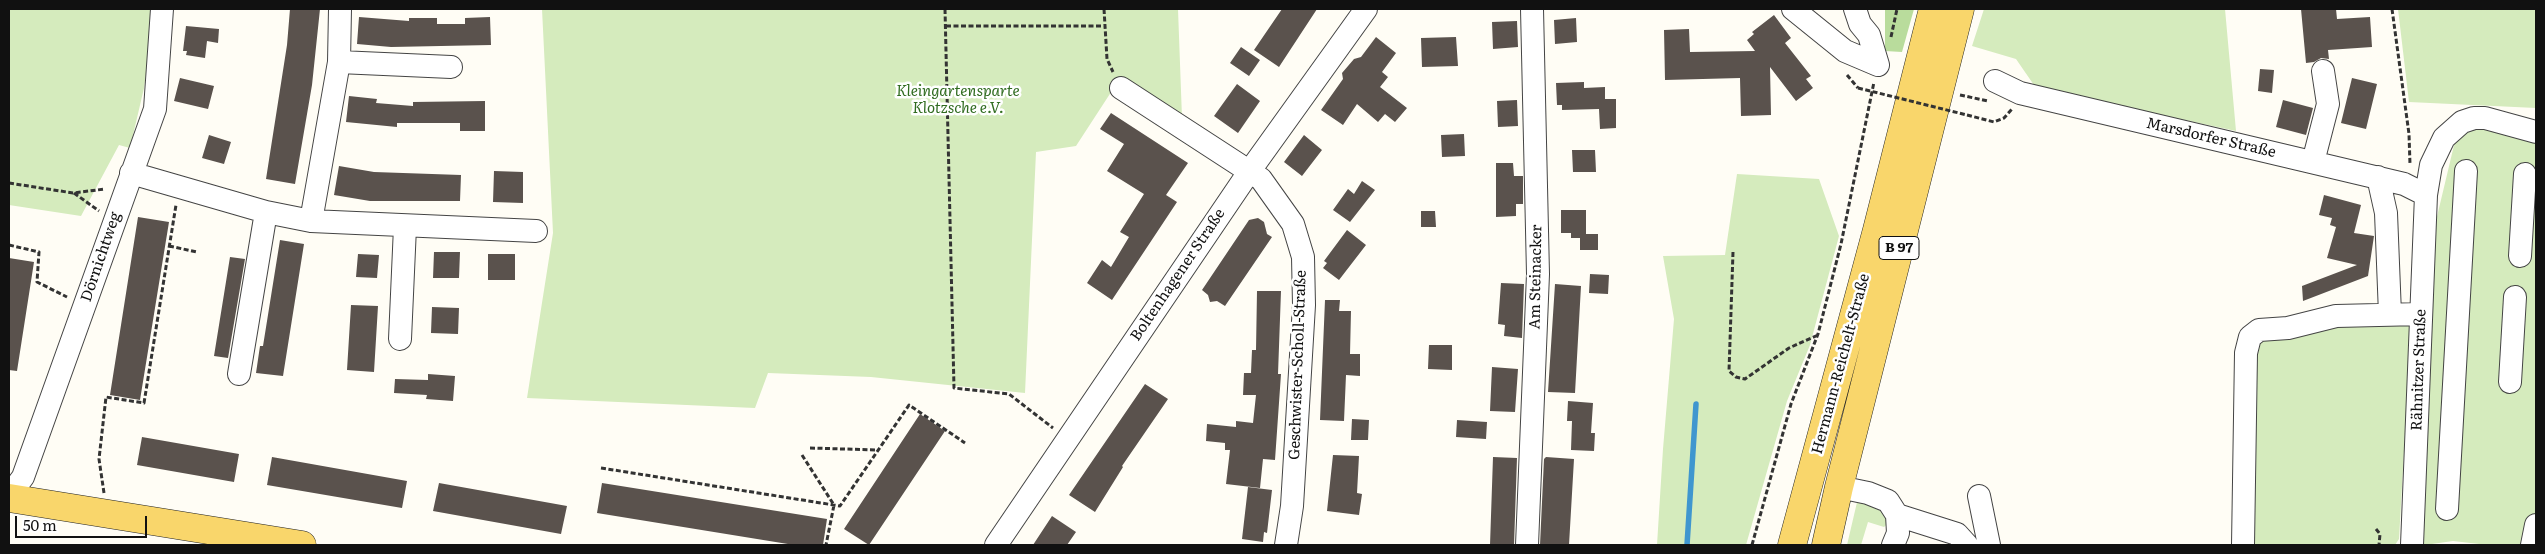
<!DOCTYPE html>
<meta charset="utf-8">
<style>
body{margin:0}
#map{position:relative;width:2545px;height:554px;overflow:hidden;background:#fffdf5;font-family:Literata,serif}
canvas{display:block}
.frame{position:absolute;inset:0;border:10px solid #111;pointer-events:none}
.scale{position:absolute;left:15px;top:516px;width:132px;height:22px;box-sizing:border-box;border:2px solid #111;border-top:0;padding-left:6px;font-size:15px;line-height:18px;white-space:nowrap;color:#111;-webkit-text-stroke:4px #fff;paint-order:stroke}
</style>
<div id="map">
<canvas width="2545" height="554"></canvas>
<div class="frame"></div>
<div class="scale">50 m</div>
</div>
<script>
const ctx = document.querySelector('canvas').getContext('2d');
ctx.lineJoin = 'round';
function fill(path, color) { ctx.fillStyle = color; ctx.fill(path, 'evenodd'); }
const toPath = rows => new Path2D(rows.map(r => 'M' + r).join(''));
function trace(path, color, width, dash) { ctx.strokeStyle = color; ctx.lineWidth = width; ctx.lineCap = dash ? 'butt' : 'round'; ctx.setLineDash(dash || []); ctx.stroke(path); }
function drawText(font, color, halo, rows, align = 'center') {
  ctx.font = font + ' Literata,serif'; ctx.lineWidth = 5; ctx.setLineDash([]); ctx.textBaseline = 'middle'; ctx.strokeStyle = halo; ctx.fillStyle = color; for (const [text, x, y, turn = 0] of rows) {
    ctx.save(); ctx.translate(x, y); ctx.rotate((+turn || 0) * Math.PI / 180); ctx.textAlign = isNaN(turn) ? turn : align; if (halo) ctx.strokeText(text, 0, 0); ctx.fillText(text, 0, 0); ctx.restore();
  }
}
fill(toPath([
 [9,9,155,9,144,88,130,148,119,145,81,216,9,205],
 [542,9,1178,9,1182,118,1117,83,1076,146,1036,152,1025,393,871,377,768,373,755,408,527,398,553,233],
 [1984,9,2225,9,2236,131,2036,88,2016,59,1972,46],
 [2398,9,2536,9,2536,108,2409,102],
 [2470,126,2536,140,2536,537,2523,545,2488,545,2453,541,2425,545,2419,540,2435,225,2455,141],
 [1737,174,1819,179,1839,236,1810,345,1787,401,1746,545,1657,545,1663,449,1674,319,1663,256,1725,255],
 [2341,321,2406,321,2411,327,2399,539,2395,545,2252,545,2256,342],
 [1858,498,1881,503,1892,520,1884,527,1868,522,1861,545,1847,545]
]), '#d5ebbd');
fill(toPath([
 [1885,9,1914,9,1902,52,1885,51]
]), '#b9dc9c');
trace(toPath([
 [1687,545,1696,404]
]), '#3f96cf', 5.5);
fill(toPath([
 [290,9,320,9,312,85,295,184,266,179,287,45],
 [1282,9,1317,9,1279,67,1254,50],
 [2301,9,2336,9,2337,19,2370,17,2372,47,2328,50,2329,59,2321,58,2314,62,2306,63],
 [1774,15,1791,38,1785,43,1811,76,1806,79,1813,88,1796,101,1770,67,1771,115,1741,116,1740,78,1665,80,1664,30,1689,29,1690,52,1755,51,1747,40,1754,34,1752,32],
 [359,17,409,21,409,18,437,18,437,24,465,24,465,18,490,17,491,45,391,47,357,44],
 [1576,18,1577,42,1555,44,1554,20],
 [1517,21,1518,47,1493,49,1492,22],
 [186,26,219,29,218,43,207,41,205,58,186,55,187,51,183,51],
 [1376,37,1396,53,1382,72,1388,77,1380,87,1407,108,1395,122,1385,114,1378,122,1357,104,1343,125,1321,110,1343,79,1342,73,1354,59,1361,57],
 [1456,37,1458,66,1422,67,1421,38],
 [1241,47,1260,60,1249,76,1230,63],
 [2260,69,2274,70,2272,93,2258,91],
 [180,78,214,86,208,109,174,101],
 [2352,78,2377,84,2366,129,2341,123],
 [1584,82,1584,88,1605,87,1605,99,1616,99,1616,128,1600,129,1599,109,1562,110,1562,105,1557,105,1556,83],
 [1237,84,1260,101,1238,133,1214,116],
 [349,96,377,99,376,103,413,106,413,102,485,101,485,131,460,131,460,123,397,123,397,127,346,122],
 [1517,100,1518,126,1498,127,1497,101],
 [2283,100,2313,108,2306,135,2276,127],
 [1111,113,1188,163,1166,195,1177,202,1112,300,1087,283,1102,260,1111,267,1129,237,1120,232,1144,194,1107,171,1124,144,1100,129],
 [1464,134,1465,156,1442,157,1441,135],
 [209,135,231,142,224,164,202,158],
 [1304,135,1322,150,1302,176,1284,162],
 [1572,150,1595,150,1596,172,1573,172],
 [1496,163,1513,163,1514,176,1523,176,1523,204,1516,204,1516,216,1496,217],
 [339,166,374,172,461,175,460,201,370,201,334,195],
 [494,171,523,172,523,203,493,202],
 [1362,181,1375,190,1350,222,1333,210,1348,189,1354,194],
 [2324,195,2361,205,2354,233,2374,236,2368,276,2303,301,2302,286,2357,265,2327,258,2336,227,2330,225,2332,218,2319,215],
 [1561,210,1586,210,1586,234,1598,234,1598,250,1580,250,1580,238,1571,238,1571,233,1561,233],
 [1421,211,1435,211,1436,227,1421,227],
 [138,217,169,222,140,400,110,395],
 [1258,218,1264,222,1267,234,1272,237,1225,306,1217,301,1210,302,1208,295,1202,290,1249,220],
 [1347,230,1366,245,1339,280,1323,268,1327,263,1324,261],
 [280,240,304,244,283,376,256,373,260,346,263,346],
 [434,252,460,252,459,278,433,278],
 [358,254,379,255,377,278,356,277],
 [488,254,515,254,515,280,488,280],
 [230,257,245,259,228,358,214,356],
 [9,258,34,262,17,371,9,370],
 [1590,274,1609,275,1608,294,1589,293],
 [1501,283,1524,284,1522,338,1504,336,1505,325,1498,324],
 [1555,284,1581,286,1575,393,1548,392],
 [1257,291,1281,291,1278,374,1281,374,1275,460,1263,459,1260,488,1226,484,1230,450,1225,450,1225,443,1206,441,1207,424,1236,427,1236,421,1253,423,1256,395,1243,395,1244,373,1251,373,1252,350,1256,350],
 [1325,300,1340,300,1339,311,1351,311,1350,354,1360,354,1360,376,1346,375,1344,421,1320,420],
 [351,305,378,306,374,372,347,370],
 [432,307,459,308,458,334,431,333],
 [1429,345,1452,345,1452,370,1428,369],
 [1492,367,1518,369,1515,412,1490,411],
 [428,374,455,376,453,401,426,399,427,395,394,393,395,379,428,380],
 [1145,384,1168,399,1122,466,1123,467,1095,512,1069,495],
 [1568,401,1593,403,1591,433,1595,433,1594,451,1571,450,1572,421,1567,421],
 [920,414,945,431,869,545,844,529],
 [1352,419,1369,420,1368,440,1351,440],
 [1457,420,1487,422,1486,439,1456,437],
 [142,437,239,454,234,482,137,465],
 [1333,455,1359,456,1357,493,1362,494,1359,515,1327,511],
 [272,457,407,481,402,508,267,485],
 [1493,457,1517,458,1514,545,1490,545],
 [1546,457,1574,459,1569,545,1540,545,1544,459],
 [439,483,567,506,561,534,433,511],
 [602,483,827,519,823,545,794,545,597,513],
 [1248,487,1272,490,1267,533,1264,532,1263,542,1242,539],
 [1052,516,1076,532,1067,545,1033,545]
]), '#5a524d');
const minor = toPath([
 [1793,9,1845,51,1878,65],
 [1855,9,1860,24,1869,35,1878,65],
 [339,62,451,67],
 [1995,81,2020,93,2404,184,2426,195],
 [1121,88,1261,179,1293,224,1303,257,1304,305,1292,506,1286,545],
 [2313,162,2328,104,2323,71],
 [131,173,266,212,311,221,536,231],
 [2378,177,2386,213,2390,314],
 [311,221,339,62,340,9],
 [2520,256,2525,174],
 [400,339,405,227],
 [239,374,266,212],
 [2510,382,2515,297],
 [1839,487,1868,493,1888,501,1897,515,1898,533,1893,545],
 [9,496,23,477,155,109,162,9],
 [1979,496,1989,545],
 [2447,509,2466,171],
 [1897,515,1957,534,1967,545],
 [996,545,1249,172,1366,9],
 [1527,545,1538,274,1532,9],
 [2243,545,2246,353,2250,337,2259,330,2288,328,2336,316,2421,314],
 [2412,545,2426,195,2431,165,2444,138,2462,122,2474,118,2485,118,2536,132],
 [2532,545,2536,525]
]);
const major = toPath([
 [9,498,302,545],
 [1792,545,1877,230,1933,9],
 [1826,545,1839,487,1960,9]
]);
trace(minor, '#444', 24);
trace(major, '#222', 29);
trace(toPath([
 [945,9,954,388,1009,394,1053,428],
 [1104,9,1107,59,1113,72],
 [2392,9,2409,134,2410,164],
 [946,26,1105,26],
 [1891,37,1897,9],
 [1847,75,1858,88],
 [1960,95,1988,101],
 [1967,115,1994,122,2004,118,2012,109],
 [9,183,73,193,105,189],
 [74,193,99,211],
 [9,245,39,252,37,282,67,297],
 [169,246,197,252],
 [1733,252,1729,371,1736,377,1745,379,1789,348,1818,335],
 [810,448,878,450],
 [802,455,834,505,826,545],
 [601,468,840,506,909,405,965,443],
 [104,493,99,459,106,397,144,403,176,205],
 [2376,529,2380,534,2379,545],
 [1752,545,1791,404,1818,334,1841,244,1874,82]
]), '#333', 3, [5, 2.5]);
trace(minor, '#fff', 22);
trace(major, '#f9d66b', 28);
trace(toPath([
 [1858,88,1967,115]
]), '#333', 3, [5, 2.5]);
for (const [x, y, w] of [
 [1899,248,40]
]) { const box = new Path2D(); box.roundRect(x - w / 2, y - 11.5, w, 23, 4); ctx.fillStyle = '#fff'; ctx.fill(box); trace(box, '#111', 1); }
drawText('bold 14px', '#111', null, [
 ["B 97",1899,248]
]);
drawText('italic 15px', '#2f6b1f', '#fff', [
 ["Kleingartensparte",958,92],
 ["Klotzsche e.V.",958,109]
]);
drawText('15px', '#111', '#fff', [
 ["Marsdorfer Straße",2211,138,13],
 ["Dörnichtweg",101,257,-71],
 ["Boltenhagener Straße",1178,275,-56],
 ["Am Steinacker",1536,277,-89],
 ["Hermann-Reichelt-Straße",1841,364,-75],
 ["Geschwister-Scholl-Straße",1298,365,-88],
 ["Rähnitzer Straße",2419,370,-88]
]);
</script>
